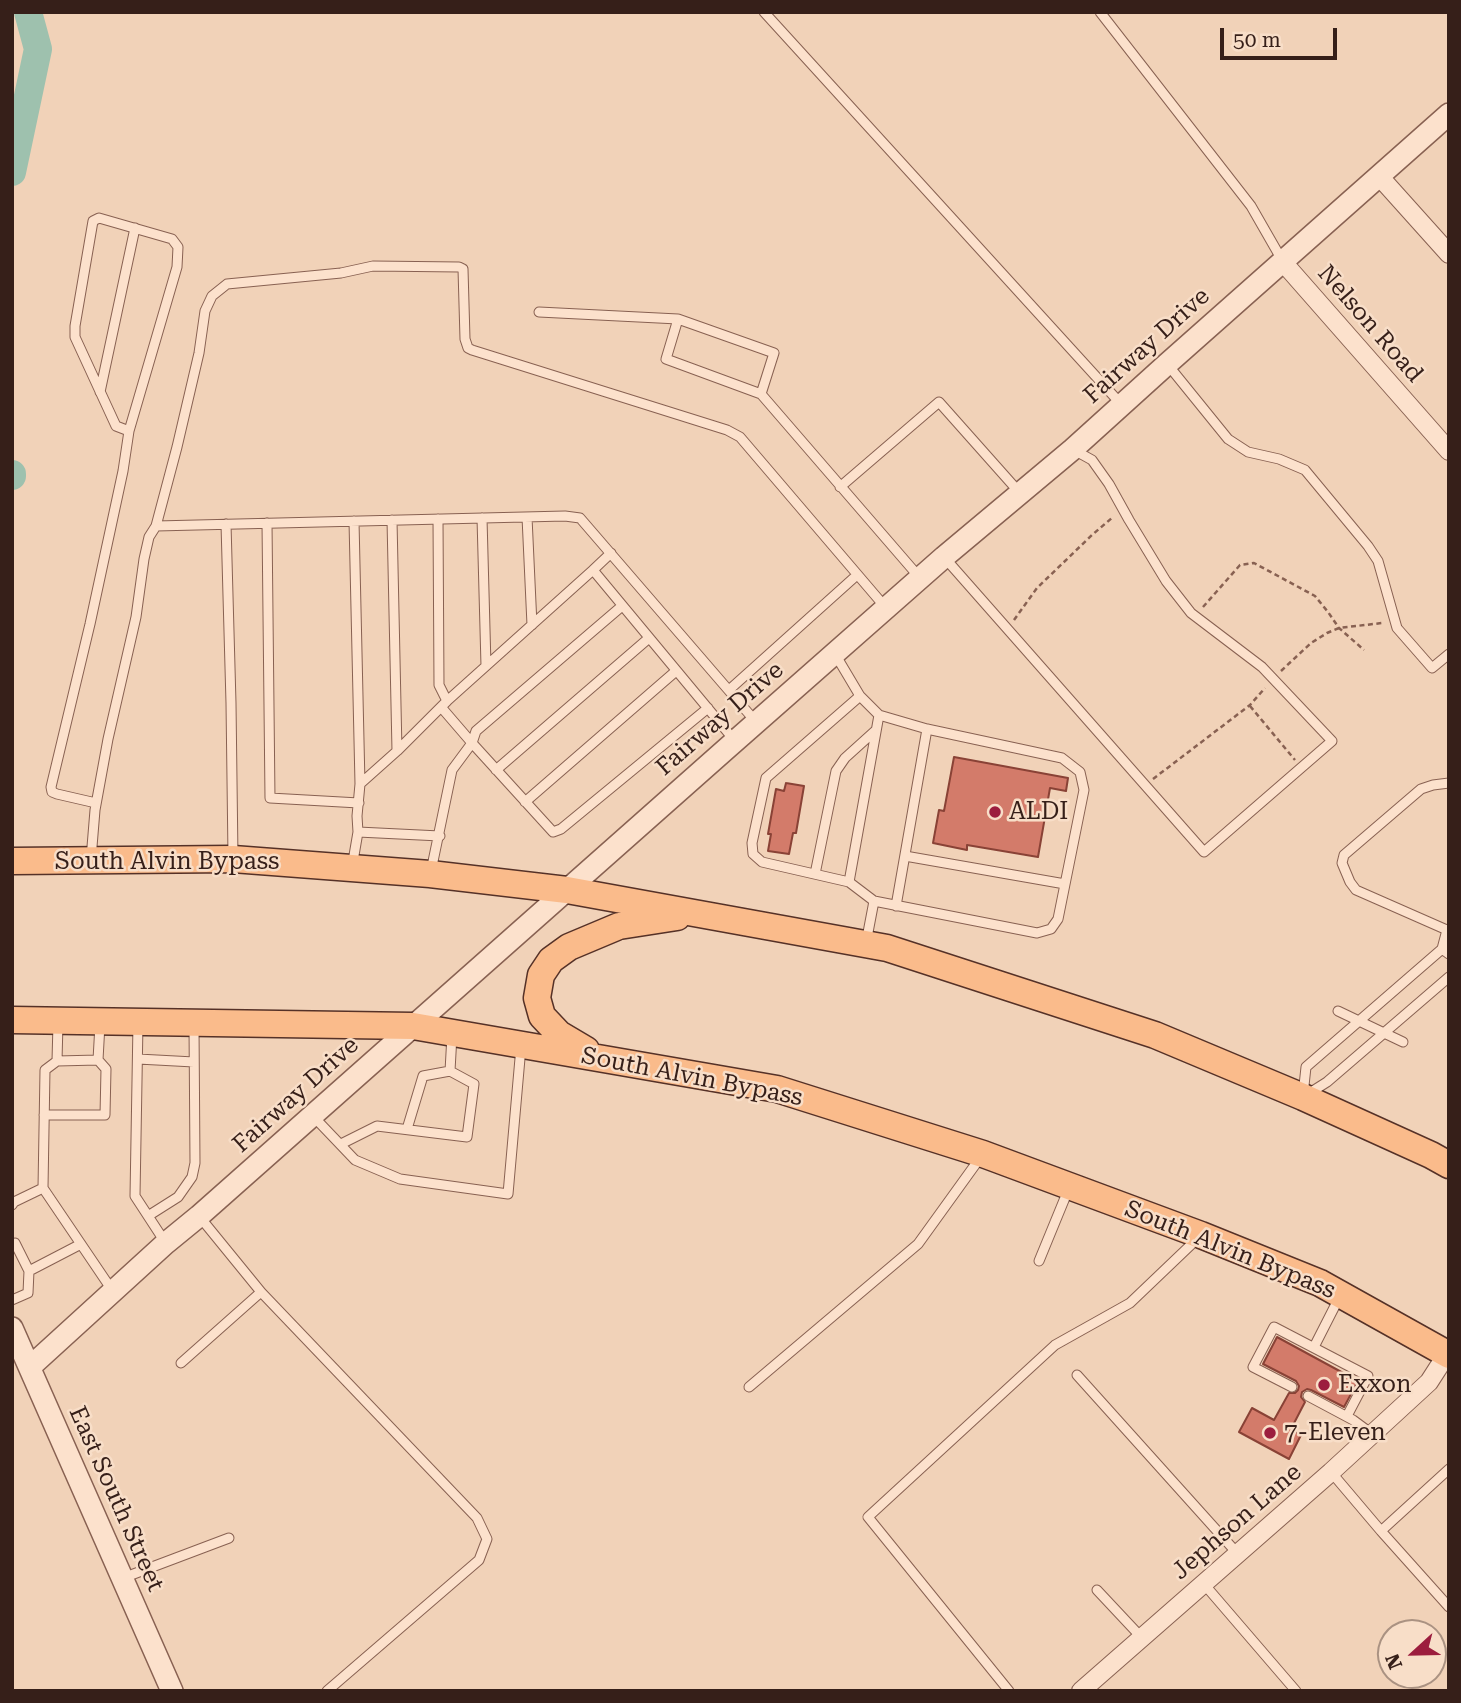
<!DOCTYPE html>
<style>
body{margin:0}
#map{position:relative;width:1461px;height:1703px;overflow:hidden;background:#f1d2b8;font-family:"Roboto Serif",serif}
canvas{display:block}
.frame{position:absolute;inset:0;border:14px solid #361f19;pointer-events:none}
.north{position:absolute;left:1377px;top:1619px;width:70px;height:70px;box-sizing:border-box;background:#f8dec8;border:2px solid #aa9282;border-radius:50%;rotate:248deg;font-size:19px;font-weight:700;line-height:28px;text-align:center;color:#361f19}
.north::after{content:'';display:block;margin:auto;width:24px;height:32px;background:#9c1d3e;clip-path:polygon(50% 0,100% 100%,50% 72%,0 100%)}
.scale{position:absolute;left:1220px;top:28px;width:117px;height:32px;box-sizing:border-box;border:4px solid #361f19;border-top:0;padding-left:9px;font-size:21px;line-height:24px;white-space:nowrap;color:#361f19;-webkit-text-stroke:5px #f8dec8;paint-order:stroke}
</style>
<div id="map">
<canvas width="1461" height="1703"></canvas>
<div class="frame"></div>
<div class="north">N</div>
<div class="scale">50 m</div>
</div>
<script>
const ctx = document.querySelector('canvas').getContext('2d');
ctx.lineJoin = 'round';
const toPath = rows => new Path2D(rows.map(r => 'M' + r).join(''));
function trace(path, color, width, dash) { ctx.strokeStyle = color; ctx.lineWidth = width; ctx.lineCap = dash ? 'butt' : 'round'; ctx.setLineDash(dash || []); ctx.stroke(path); }
function fill(path, color) { ctx.fillStyle = color; ctx.fill(path, 'evenodd'); }
function drawText(font, color, halo, rows, align = 'center') {
  ctx.font = font + ' "Roboto Serif",serif'; ctx.lineWidth = 5; ctx.setLineDash([]); ctx.textBaseline = 'middle'; ctx.strokeStyle = halo; ctx.fillStyle = color; for (const [text, x, y, turn = 0] of rows) {
    ctx.save(); ctx.translate(x, y); ctx.rotate((+turn || 0) * Math.PI / 180); ctx.textAlign = isNaN(turn) ? turn : align; if (halo) ctx.strokeText(text, 0, 0); ctx.fillText(text, 0, 0); ctx.restore();
  }
}
trace(toPath([
 [12,172,38,49,28,12],
 [12,474,12,476]
]), '#9ec1ae', 28);
const building = toPath([
 [954,757,1068,778,1066,791,1050,788,1038,857,967,845,967,850,933,843,939,810,944,811,954,757],
 [786,783,804,786,796,833,793,833,789,854,768,851,771,834,768,834,776,789,784,791,786,783],
 [1277,1337,1358,1381,1344,1407,1311,1390,1307,1389,1302,1392,1301,1397,1305,1402,1291,1429,1301,1435,1289,1459,1239,1432,1252,1408,1274,1420,1289,1393,1295,1393,1298,1390,1299,1386,1296,1381,1263,1364,1277,1337]
]);
fill(building, '#d37b6a');
trace(building, '#894236', 2);
const service = toPath([
 [764,12,1121,404],
 [1100,12,1251,206,1282,260],
 [539,312,678,319,774,353,761,394],
 [678,319,666,359,761,394,920,578],
 [1168,365,1228,439,1248,452,1279,459,1305,470,1368,546,1378,561,1397,628,1432,668,1449,654],
 [100,392,135,228],
 [840,487,939,402,1019,492],
 [527,517,532,625],
 [482,518,486,666],
 [438,519,439,685,447,701],
 [392,520,397,751],
 [354,521,360,784],
 [267,523,270,798,359,803],
 [226,524,231,703,233,857],
 [156,526,565,516,580,518,756,722],
 [944,557,1204,852,1332,741,1262,667,1191,613,1166,581,1129,520,1109,484,1092,460,1074,450],
 [593,570,611,553],
 [622,606,476,731,472,743,553,832,561,829,708,708],
 [835,654,860,696,766,778,752,843,753,854,762,862,849,882,874,901,866,943],
 [729,690,857,575],
 [860,696,879,715,927,729,1062,758,1080,772,1084,790,1058,919,1051,929,1037,933,874,901],
 [496,770,649,638],
 [525,802,676,671],
 [96,803,57,794,52,792,51,787,90,624,123,471,129,431,116,426,75,337,75,326,93,221,99,218,172,239,178,247,177,267,129,431],
 [358,832,440,836],
 [905,856,1065,884],
 [91,859,95,810,108,739,136,617,144,559,149,537,156,526,177,447,199,353,205,311,212,296,227,284,341,273,373,266,459,267,463,269,465,339,468,348,472,350,727,430,740,437,886,608],
 [352,867,358,832,357,816,360,784,397,751,447,701,593,570,735,741],
 [431,871,452,770,472,743,441,707],
 [815,874,836,771,845,758,876,730],
 [849,882,879,715],
 [896,906,927,729],
 [1449,929,1447,930,1442,949,1449,954],
 [1447,930,1356,890,1350,882,1342,863,1344,855,1421,789,1433,785,1449,783],
 [1338,1011,1403,1042],
 [58,1023,57,1061,45,1070,43,1188,112,1290],
 [138,1023,135,1196,165,1242],
 [138,1059,194,1062],
 [57,1061,98,1060],
 [1308,1094,1327,1082,1449,977],
 [1303,1095,1306,1067,1442,949],
 [44,1115,105,1115,106,1069,98,1060,100,1024],
 [313,1116,355,1160,400,1179,508,1194,521,1047],
 [407,1129,423,1076,450,1071],
 [341,1144,377,1126,467,1137,474,1084,450,1071,452,1035],
 [12,1205,14,1202,43,1188],
 [148,1216,178,1197,192,1177,195,1163,194,1026],
 [199,1216,261,1292,477,1518,487,1539,479,1560,327,1691],
 [15,1243,29,1271],
 [1039,1261,1069,1188],
 [12,1300,28,1293,29,1271,81,1244],
 [1314,1347,1340,1296],
 [181,1363,261,1292],
 [1077,1375,1237,1553],
 [749,1387,918,1244,980,1158],
 [1292,1387,1253,1367,1274,1327,1368,1376,1347,1416],
 [1308,1396,1353,1420,1372,1434],
 [1331,1472,1381,1531,1449,1607],
 [1381,1531,1449,1469],
 [123,1578,229,1538],
 [1204,1584,1296,1691],
 [1097,1590,1142,1638],
 [1009,1691,868,1517,1055,1345,1130,1303,1197,1239]
]);
const minor = toPath([
 [1379,176,1449,254],
 [1282,261,1449,451],
 [1081,1691,1331,1472,1429,1382,1447,1354]
]);
const tertiary = toPath([
 [12,1328,172,1691],
 [30,1367,166,1243,199,1216,725,750,944,557,1073,449,1167,364,1449,114]
]);
const primary = toPath([
 [12,861,233,859,430,874,567,890,887,948,1155,1035,1303,1097,1431,1155,1449,1165],
 [12,1020,413,1026,777,1089,983,1154,1201,1235,1320,1283,1449,1355],
 [586,1050,559,1034,542,1016,537,998,541,975,551,960,569,947,619,926,677,917]
]);
trace(service, '#886152', 11);
trace(minor, '#886152', 20);
trace(tertiary, '#886152', 24);
trace(primary, '#553127', 29);
trace(toPath([
 [1203,607,1240,565,1254,563,1315,596,1328,612,1339,628,1364,650],
 [1014,620,1037,588,1092,535,1113,517],
 [1281,671,1311,643,1327,633,1339,628,1382,623],
 [1250,706,1295,760],
 [1153,779,1250,705,1265,688]
]), '#886152', 2.5, [5, 3.5]);
trace(service, '#fce1cc', 9);
trace(minor, '#fce1cc', 18);
trace(tertiary, '#fce1cc', 21);
trace(primary, '#fabb8b', 26);
for (const [x, y, r, color] of [
 [995,812,7,"#9c1d3e"],
 [1324,1385,7,"#9c1d3e"],
 [1270,1433,7,"#9c1d3e"]
]) { const dot = new Path2D(); dot.arc(x, y, r, 0, 2 * Math.PI); ctx.fillStyle = color; ctx.fill(dot); trace(dot, '#f8dec8', 2.5); }
drawText('24px', '#361f19', '#f8dec8', [
 ["Nelson Road",1370,324,49],
 ["Fairway Drive",1147,346,-42],
 ["Fairway Drive",720,719,-41],
 ["South Alvin Bypass",167,862],
 ["South Alvin Bypass",692,1077,11],
 ["Fairway Drive",296,1095,-42],
 ["South Alvin Bypass",1230,1250,22],
 ["East South Street",116,1499,66],
 ["Jephson Lane",1237,1522,-41]
]);
drawText('24px', '#361f19', '#f8dec8', [
 ["ALDI",1009,812],
 ["Exxon",1338,1385],
 ["7-Eleven",1284,1433]
], 'left');
</script>
